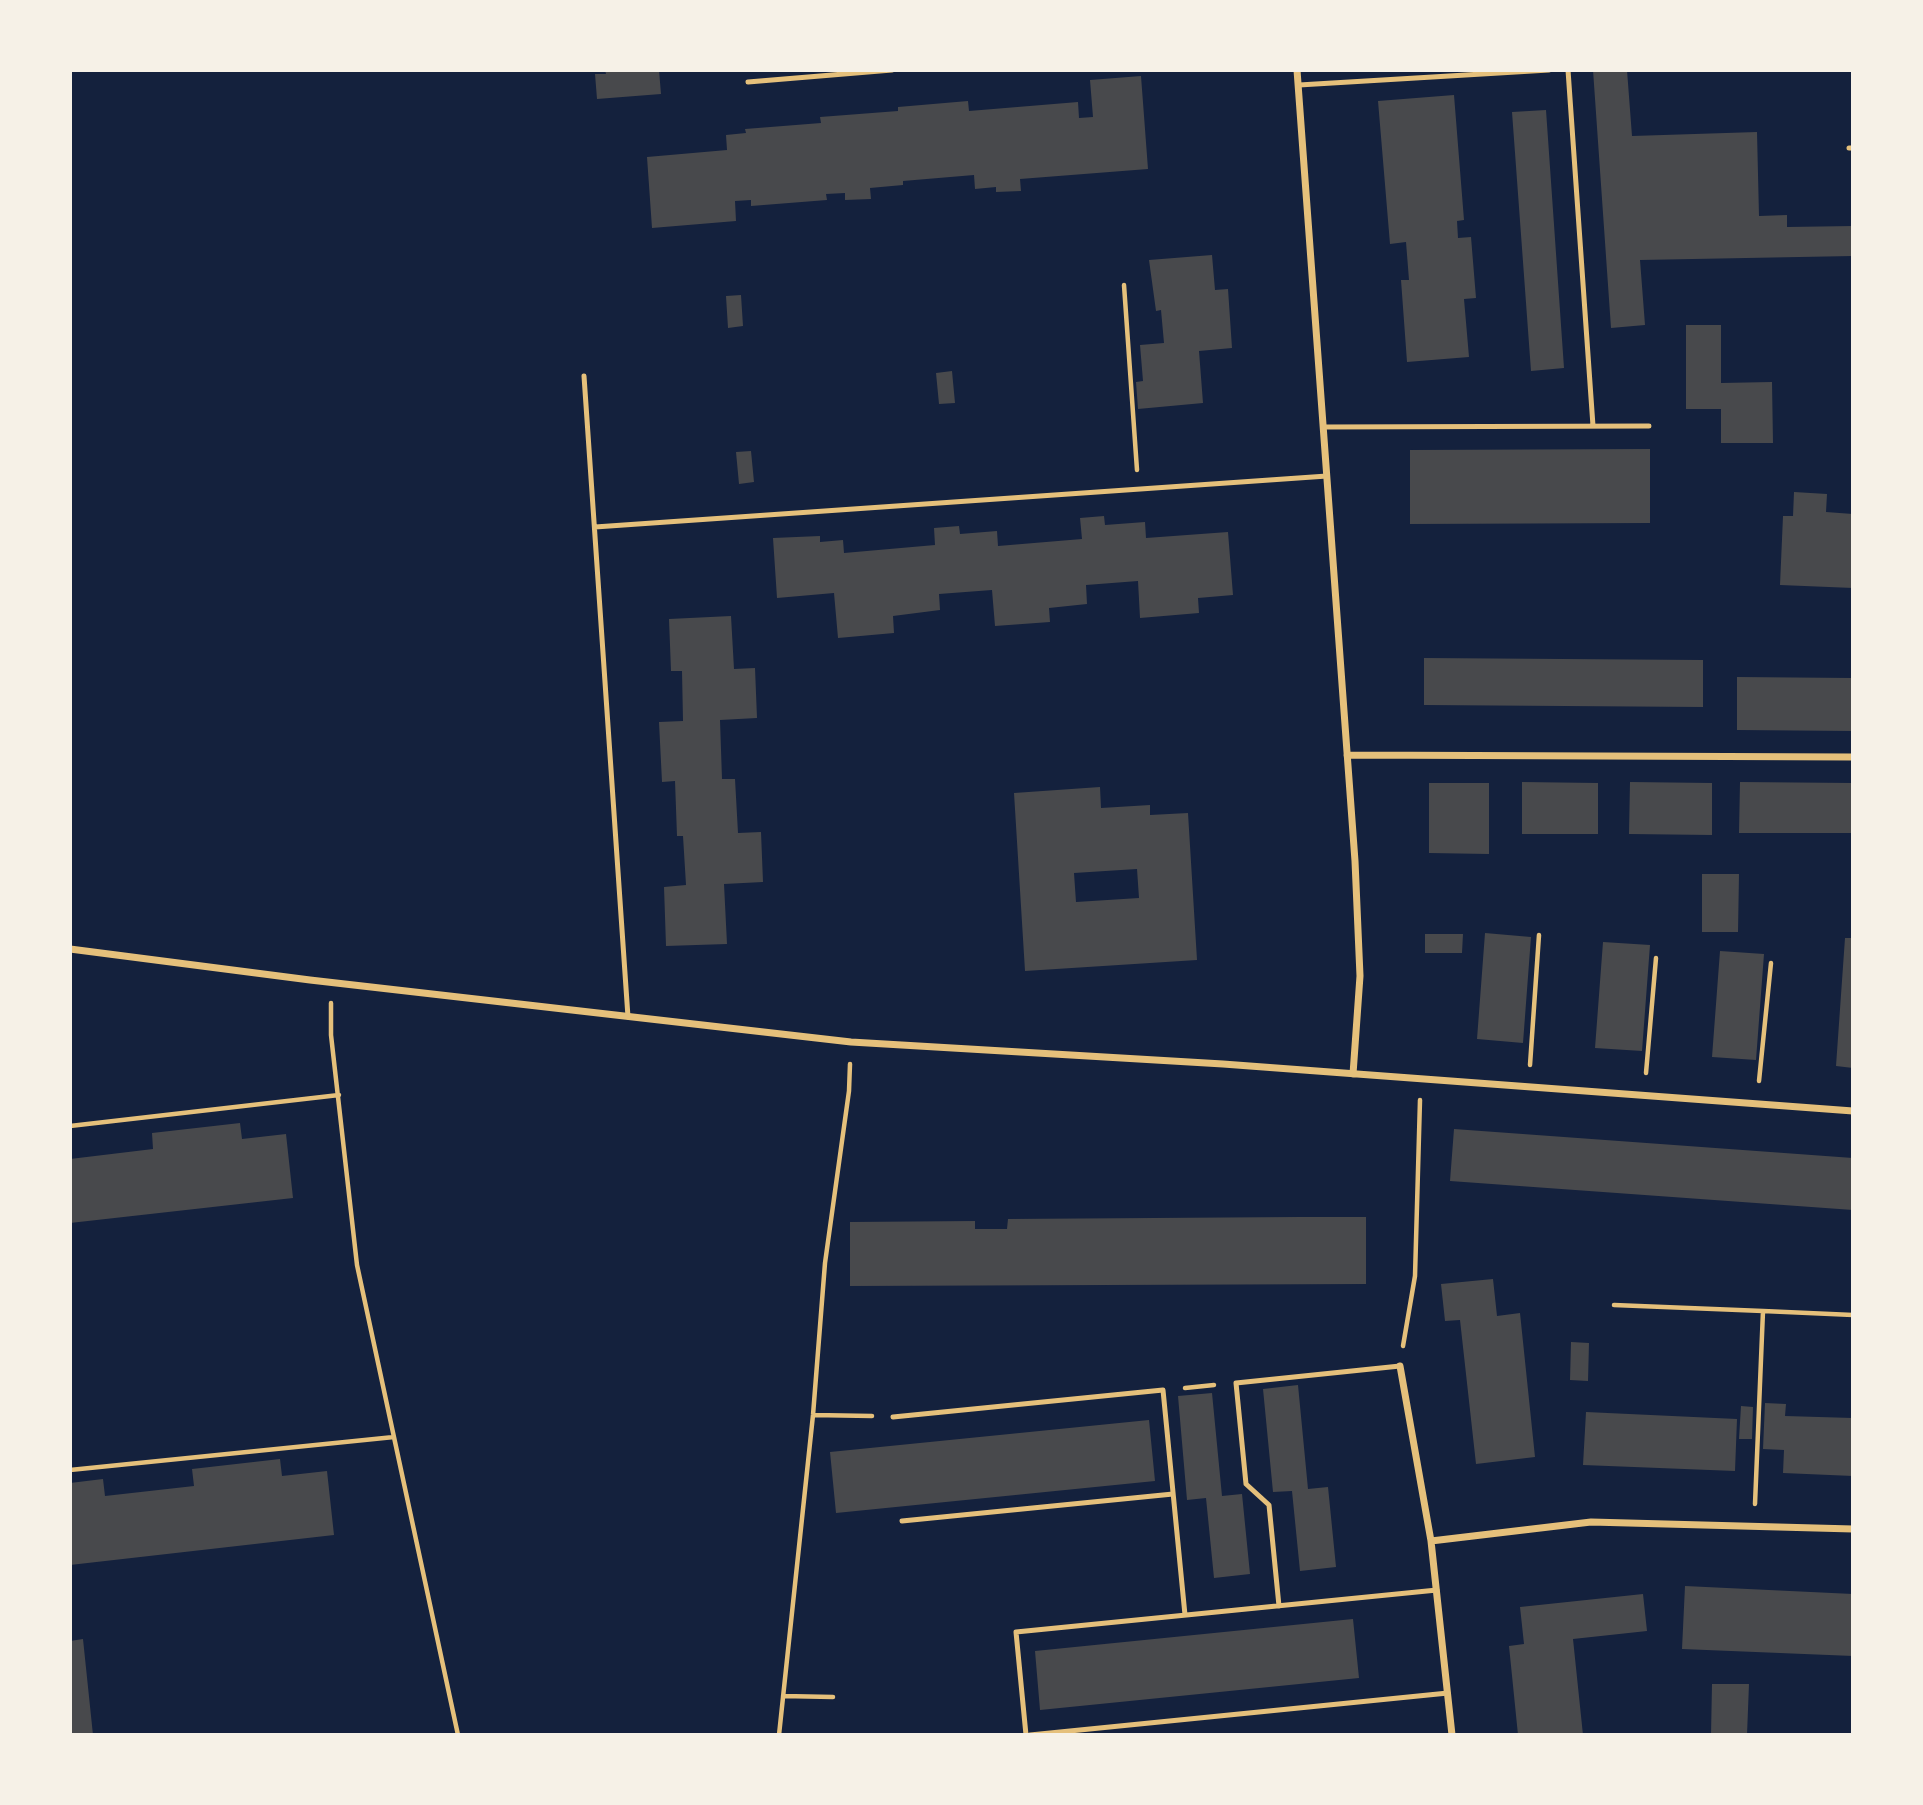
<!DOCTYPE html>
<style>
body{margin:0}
#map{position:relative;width:1923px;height:1805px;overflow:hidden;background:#14213d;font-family:Ubuntu,sans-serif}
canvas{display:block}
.frame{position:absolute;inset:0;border:72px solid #f6f1e7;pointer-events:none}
</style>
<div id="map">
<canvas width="1923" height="1805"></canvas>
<div class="frame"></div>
</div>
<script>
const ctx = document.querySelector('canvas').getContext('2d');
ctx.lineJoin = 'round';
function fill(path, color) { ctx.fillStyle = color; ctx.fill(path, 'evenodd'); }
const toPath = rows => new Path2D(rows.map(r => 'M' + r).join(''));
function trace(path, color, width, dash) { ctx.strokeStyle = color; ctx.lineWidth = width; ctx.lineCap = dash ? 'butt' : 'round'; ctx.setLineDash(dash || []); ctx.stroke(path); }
fill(toPath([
 [605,70,659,70,661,94,597,99,595,74,606,74],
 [1593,70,1627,70,1632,136,1757,132,1759,216,1787,215,1787,227,1853,226,1853,256,1640,260,1645,325,1611,328],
 [1141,76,1148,169,1020,179,1021,191,996,192,996,187,975,189,974,175,903,181,903,185,870,188,871,199,845,200,845,193,826,194,827,200,751,206,751,200,735,201,736,221,652,228,647,157,727,150,726,135,746,133,745,129,821,123,820,117,898,111,898,107,968,101,969,111,1078,102,1079,118,1093,117,1090,80],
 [1454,95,1464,220,1457,221,1458,238,1471,237,1476,298,1464,299,1469,357,1407,362,1401,280,1409,280,1406,242,1390,244,1378,101],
 [1546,110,1564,368,1531,371,1512,112],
 [1212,255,1215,290,1228,289,1232,348,1199,351,1203,403,1138,409,1136,382,1143,381,1140,345,1164,343,1161,310,1156,311,1149,260],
 [741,295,743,326,728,328,726,296],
 [1686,325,1721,325,1721,383,1772,382,1773,443,1721,443,1721,409,1686,409],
 [952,371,955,403,939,404,936,373],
 [1650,449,1650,523,1410,524,1410,450],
 [751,451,754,482,739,484,736,452],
 [1794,492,1827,494,1826,512,1853,514,1853,588,1780,585,1783,516,1793,516],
 [1104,516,1105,525,1145,522,1146,538,1228,532,1233,595,1198,598,1199,613,1140,618,1138,581,1086,585,1087,604,1049,608,1050,622,995,626,992,590,939,594,940,610,893,616,894,633,838,638,834,593,777,598,773,538,820,536,820,542,843,540,844,553,935,545,934,528,959,526,960,534,997,531,998,546,1082,539,1080,518],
 [731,616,734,669,755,668,757,718,720,720,722,779,735,779,738,833,761,832,763,882,724,884,727,944,666,946,664,887,686,885,683,836,677,836,675,781,662,782,659,722,683,721,682,671,671,671,669,619],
 [1424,658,1703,660,1703,707,1424,705],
 [1737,677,1853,678,1853,731,1737,730],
 [1522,782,1598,783,1598,834,1522,834],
 [1630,782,1712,783,1712,835,1629,834],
 [1740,782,1853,783,1853,833,1739,833],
 [1429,783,1489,783,1489,854,1429,853],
 [1100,787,1101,808,1150,805,1150,815,1188,813,1197,960,1025,971,1014,793],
 [1137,869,1139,898,1076,902,1074,873],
 [1702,874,1739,874,1738,932,1702,932],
 [1485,933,1531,937,1523,1043,1477,1039],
 [1425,934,1463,934,1462,953,1425,953],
 [1845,938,1853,938,1853,1068,1836,1066],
 [1603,942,1650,945,1642,1051,1595,1048],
 [1720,951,1764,954,1756,1060,1712,1057],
 [240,1123,242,1139,286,1134,293,1198,70,1223,70,1159,153,1149,152,1133],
 [1454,1129,1853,1158,1853,1210,1450,1181],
 [1298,1217,1366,1217,1366,1284,850,1286,850,1222,975,1221,975,1229,1007,1229,1008,1219],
 [1493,1279,1497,1316,1520,1313,1535,1457,1476,1464,1460,1320,1445,1321,1441,1284],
 [1571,1342,1589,1343,1588,1381,1570,1380],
 [1298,1385,1308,1489,1328,1487,1336,1567,1300,1571,1292,1491,1273,1492,1263,1389],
 [1212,1393,1222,1496,1242,1494,1250,1574,1214,1578,1206,1498,1187,1500,1178,1396],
 [1765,1403,1786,1404,1785,1416,1853,1418,1853,1476,1783,1473,1784,1450,1763,1449],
 [1741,1406,1753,1407,1752,1439,1739,1439],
 [1586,1412,1737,1419,1735,1471,1583,1465],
 [1149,1420,1155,1481,836,1513,830,1452],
 [280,1459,282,1476,327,1471,334,1535,70,1565,70,1483,103,1479,105,1496,194,1486,192,1469],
 [1685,1586,1853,1594,1853,1656,1682,1649],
 [1643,1594,1647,1631,1573,1639,1583,1735,1518,1735,1509,1646,1524,1644,1520,1607],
 [1353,1619,1359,1678,1040,1710,1035,1651],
 [83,1639,93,1735,70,1735,70,1641],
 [1712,1684,1749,1684,1747,1735,1711,1735]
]), '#48494c');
trace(toPath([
 [1124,285,1137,470],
 [331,1003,331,1035,357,1265,458,1735],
 [1530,1065,1539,935],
 [1646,1073,1656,958],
 [1759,1081,1771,963],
 [70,1126,339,1095],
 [1614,1305,1763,1311,1755,1504],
 [1763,1311,1853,1315],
 [1403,1346,1415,1276,1420,1100],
 [1185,1388,1214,1385],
 [813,1415,872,1416],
 [70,1470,394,1437],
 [783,1696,833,1697],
 [779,1735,813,1415,825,1263,849,1091,850,1064]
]), '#e5c07b', 4.5);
trace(toPath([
 [1568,70,1593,426],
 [748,82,892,70],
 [1299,85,1549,70],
 [1849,148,1853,148],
 [584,376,628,1017],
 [1323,427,1649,426],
 [595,527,1327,476],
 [893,1417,1163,1390,1185,1615],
 [902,1521,1173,1494],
 [1279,1606,1269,1505,1246,1484,1236,1383,1400,1366],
 [1026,1735,1016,1632,1437,1590],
 [1030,1735,1448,1693]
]), '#e5c07b', 5);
trace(toPath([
 [1297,70,1355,861,1360,976,1353,1074],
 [1347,755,1853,757],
 [70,949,310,980,851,1042,1223,1064,1853,1111],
 [1400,1366,1431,1541,1452,1735],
 [1431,1541,1591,1522,1853,1529]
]), '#e5c07b', 7);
</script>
